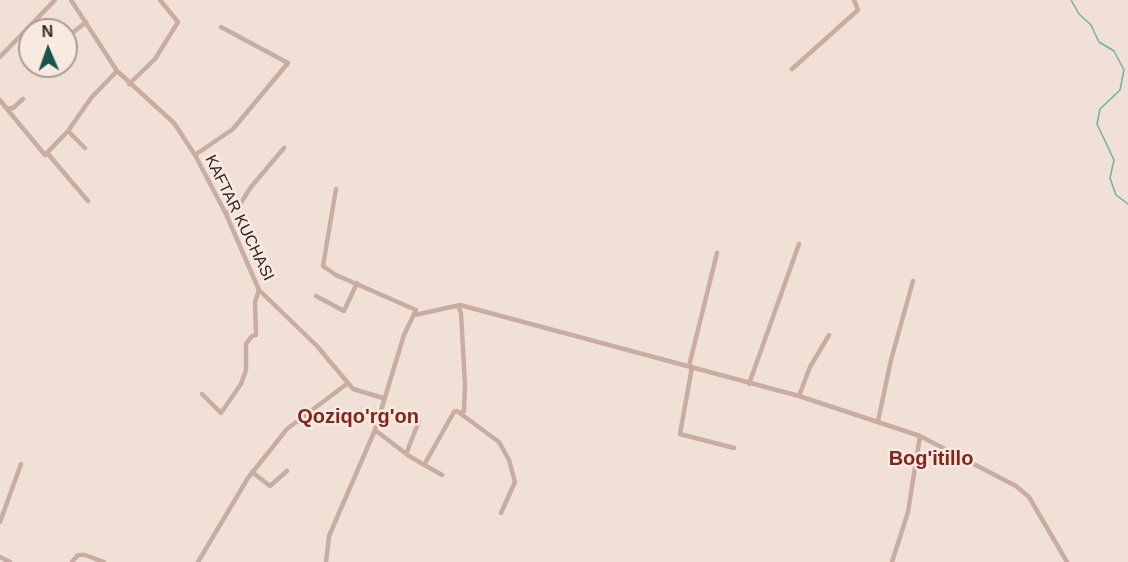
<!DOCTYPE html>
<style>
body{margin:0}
#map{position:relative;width:1128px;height:562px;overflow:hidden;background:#f1e0d5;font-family:Helvetica,sans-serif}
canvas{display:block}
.north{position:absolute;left:18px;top:18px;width:60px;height:60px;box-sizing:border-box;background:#f9eae1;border:2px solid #aa9c95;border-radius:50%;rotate:358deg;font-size:16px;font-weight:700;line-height:24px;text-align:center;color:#332724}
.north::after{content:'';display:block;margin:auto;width:21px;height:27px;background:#195550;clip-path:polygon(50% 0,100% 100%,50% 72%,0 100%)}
</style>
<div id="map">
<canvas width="1128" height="562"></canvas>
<div class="north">N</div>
</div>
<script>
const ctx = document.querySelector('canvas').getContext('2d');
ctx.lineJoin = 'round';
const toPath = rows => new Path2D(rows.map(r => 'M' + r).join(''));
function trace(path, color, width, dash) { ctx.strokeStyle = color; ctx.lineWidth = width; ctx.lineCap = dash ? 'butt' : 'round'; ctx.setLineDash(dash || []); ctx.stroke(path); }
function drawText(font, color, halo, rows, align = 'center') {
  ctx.font = font + ' Helvetica,sans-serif'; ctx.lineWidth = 5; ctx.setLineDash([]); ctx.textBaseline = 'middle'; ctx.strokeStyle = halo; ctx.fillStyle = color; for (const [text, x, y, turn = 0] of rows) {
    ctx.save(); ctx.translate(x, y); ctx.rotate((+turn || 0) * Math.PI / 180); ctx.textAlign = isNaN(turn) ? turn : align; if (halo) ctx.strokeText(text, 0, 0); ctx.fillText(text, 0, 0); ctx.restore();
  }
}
trace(toPath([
 [1071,0,1079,14,1091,25,1099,42,1114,51,1124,70,1120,90,1100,109,1097,124,1114,160,1110,178,1116,195,1128,204]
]), '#73afa9', 1.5);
trace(toPath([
 [71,0,117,71,174,123,195,155,226,214,259,290,317,346,353,389,383,398],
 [66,38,86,22],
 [0,57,55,0],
 [792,69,858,10,854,0],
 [129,84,155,59,178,22,160,0],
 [0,100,7,109,13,108,23,99],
 [7,109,45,155,68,131,85,148],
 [68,131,91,98,117,71],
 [48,154,88,201],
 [195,155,233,129,288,63,221,27],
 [226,214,239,206,251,187,284,148],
 [316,296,344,311,357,283],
 [458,305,461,313,465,385,464,411,460,413],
 [415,315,460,305,799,396,920,436,1016,486,1029,497,1067,562],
 [689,366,717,253],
 [692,367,680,434,734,448],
 [749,384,799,244],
 [202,394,221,413,241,384,246,370,246,344,252,336,256,335,255,302,259,290],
 [799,396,810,367,829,335],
 [878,421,891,360,913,281],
 [375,430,409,456,442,475],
 [406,454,419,421],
 [424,465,454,412,457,411,499,442,509,460,515,482,501,513],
 [252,472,270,486,287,471],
 [0,522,21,464],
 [0,557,10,562],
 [72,562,78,555,85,555,104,562],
 [198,562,248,478,287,429,348,383],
 [326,562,329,536,375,430,404,335,416,310,336,275,323,266,336,189],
 [892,562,908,512,920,436]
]), '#c9ada1', 4.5);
drawText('16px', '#332724', '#f9eae1', [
 ["KAFTAR KUCHASI",239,218,64]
]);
drawText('bold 20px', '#84251b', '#f9eae1', [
 ["Qoziqo'rg'on",358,417],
 ["Bog'itillo",931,459]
]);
</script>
